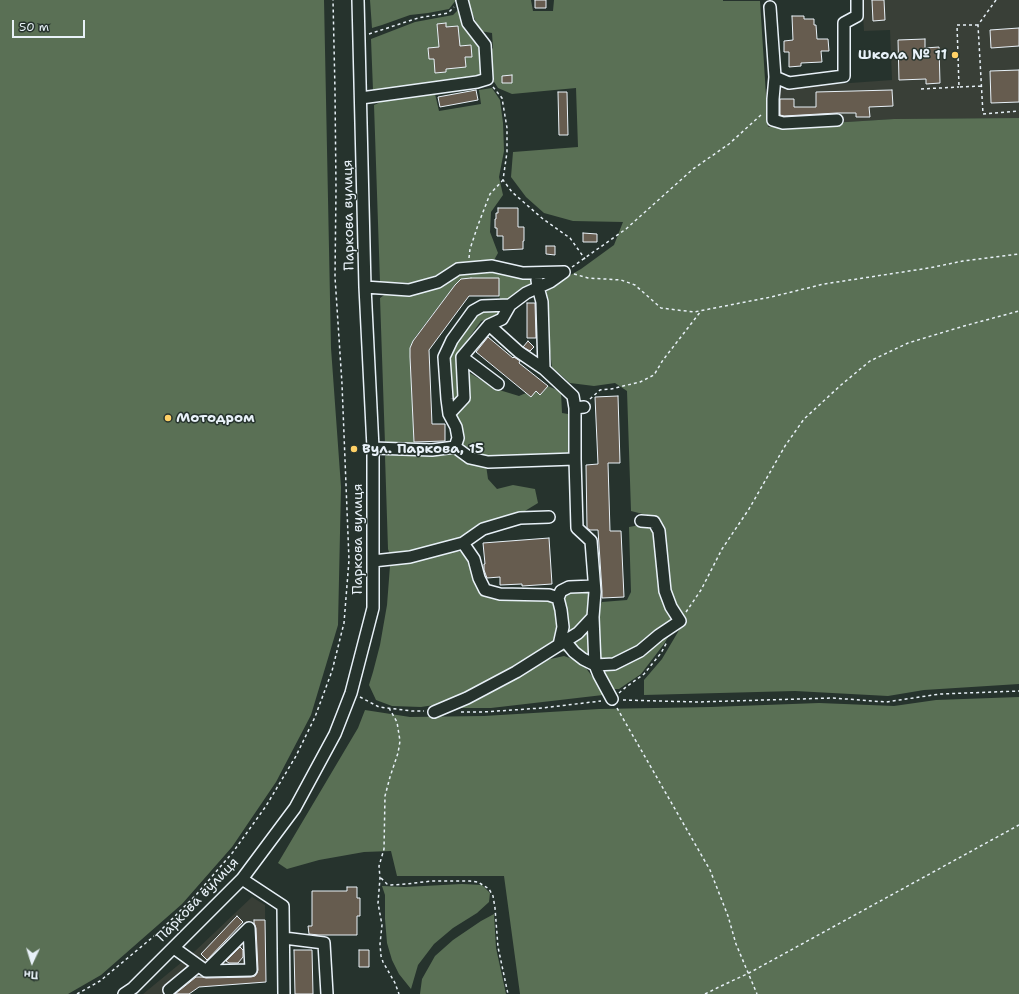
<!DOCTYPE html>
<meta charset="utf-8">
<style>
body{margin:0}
#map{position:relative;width:1019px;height:994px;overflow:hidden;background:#26332d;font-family:"Shantell Sans",sans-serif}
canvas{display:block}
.north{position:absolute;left:12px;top:942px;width:40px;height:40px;-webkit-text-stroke:3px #26332d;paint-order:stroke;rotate:184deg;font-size:11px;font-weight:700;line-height:16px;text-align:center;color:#e8f1f8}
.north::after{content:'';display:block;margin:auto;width:14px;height:18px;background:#e8f1f8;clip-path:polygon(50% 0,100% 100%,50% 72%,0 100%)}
.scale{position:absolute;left:12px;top:20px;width:73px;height:18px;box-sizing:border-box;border:2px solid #e8f1f8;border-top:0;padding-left:5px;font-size:12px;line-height:14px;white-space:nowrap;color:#e8f1f8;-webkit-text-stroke:3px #26332d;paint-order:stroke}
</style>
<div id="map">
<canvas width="1019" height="994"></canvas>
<div class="north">Пн</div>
<div class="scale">50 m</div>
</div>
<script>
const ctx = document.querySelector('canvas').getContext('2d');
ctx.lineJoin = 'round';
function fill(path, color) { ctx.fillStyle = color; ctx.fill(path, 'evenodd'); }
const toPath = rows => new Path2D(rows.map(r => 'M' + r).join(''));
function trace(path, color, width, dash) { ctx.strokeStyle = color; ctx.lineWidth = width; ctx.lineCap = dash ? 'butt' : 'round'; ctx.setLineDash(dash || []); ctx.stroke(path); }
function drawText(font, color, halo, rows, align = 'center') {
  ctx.font = font + ' "Shantell Sans",sans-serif'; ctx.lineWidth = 3; ctx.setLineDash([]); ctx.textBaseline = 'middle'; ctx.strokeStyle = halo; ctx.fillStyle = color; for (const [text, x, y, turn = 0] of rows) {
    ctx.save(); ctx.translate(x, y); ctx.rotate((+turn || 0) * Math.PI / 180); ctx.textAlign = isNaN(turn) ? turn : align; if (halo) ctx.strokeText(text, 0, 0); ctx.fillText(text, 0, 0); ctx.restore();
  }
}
fill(toPath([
 [862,0,1019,0,1019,118,894,119,768,127,766,89,892,80,890,30,864,31],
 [252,897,265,905,266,982,199,987,189,994,143,994,193,953]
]), '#393f37');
fill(toPath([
 [0,0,324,0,331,348,341,487,338,625,311,715,276,782,232,847,182,904,101,975,68,994,0,994],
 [370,0,456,0,449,9,428,13,410,15,382,25,372,28],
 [468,0,531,0,533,11,553,11,554,0,723,0,723,1,760,1,768,127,894,119,1019,118,1019,684,924,690,888,696,795,691,644,695,644,680,662,659,685,620,676,608,670,589,669,565,662,527,659,518,631,511,627,391,615,383,594,386,570,383,552,367,548,336,548,312,546,289,581,269,614,245,623,222,573,221,544,213,526,197,511,177,513,152,578,147,576,88,512,94,498,88,491,77,489,52,493,48,492,33,480,31,468,4],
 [462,6,482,47,484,74,477,79,376,92,373,90,371,39,415,22,453,15],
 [492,88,500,100,503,123,504,151,499,177,503,195,491,212,490,232,498,253,493,262,479,261,459,263,437,275,413,283,380,282,374,105,383,101,435,94,439,111,481,104,479,90],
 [474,270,495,270,533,279,534,286,510,301,501,301,499,296,499,278,471,278,461,280,455,285,416,336,413,341,410,348,414,443,385,444,380,298,387,293,418,293,428,291,436,288,452,276],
 [485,311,502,311,499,315,481,321,468,339,457,357,458,399,452,404,448,361,452,348,474,318],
 [468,372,496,389,519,396,526,393,536,391,541,394,548,386,561,392,562,413,568,414,572,419,569,455,502,457,485,456,463,445,462,430,455,415],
 [455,452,486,465,488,479,497,489,513,485,535,489,538,503,520,514,477,525,462,537,411,554,390,555,388,549,385,456,391,453],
 [646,524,653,529,671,616,671,621,659,632,620,659,599,662,595,617,602,602,627,600,631,592,629,527],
 [453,550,464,553,478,584,546,600,556,605,559,619,557,639,550,648,447,703,421,707,392,706,376,700,369,685,373,672,380,645,387,605,390,566],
 [591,591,590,617,571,633,566,624,564,607,565,593],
 [591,625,593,659,557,650],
 [671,632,664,644,641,674,619,689,612,689,600,669],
 [564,656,578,661,586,668,601,689,603,695,491,708,456,708,474,700,546,660],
 [1019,697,1019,994,520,994,504,876,397,876,391,851,364,852,319,860,287,869,278,863,358,728,365,710,410,717,484,716,599,709,711,707,819,703,894,706,936,700],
 [462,884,482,885,490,893,489,902,477,913,453,928,434,944,418,965,411,989,399,974,392,960,387,943,385,919,385,895,382,886,405,887],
 [494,914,496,948,506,994,420,994,422,979,435,956,453,940,481,921]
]), '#5a7055');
const building = toPath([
 [535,0,546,0,546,8,535,8,535,0],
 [872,0,884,0,885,20,873,21,872,0],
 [792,16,804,16,804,19,814,19,814,25,816,25,817,39,828,39,829,51,821,51,822,62,801,63,801,66,789,67,789,52,784,52,784,41,793,40,792,16],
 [446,23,446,27,458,26,460,46,471,45,472,57,465,57,466,67,446,69,446,72,435,73,434,59,429,59,428,48,439,47,437,24,446,23],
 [1019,28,1019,46,991,48,990,30,1019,28],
 [925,39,925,48,939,47,940,83,926,84,926,79,899,80,898,40,925,39],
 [1019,70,1019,102,991,103,990,71,1019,70],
 [512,75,512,83,502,83,502,76,512,75],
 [476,90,478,100,440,107,438,97,476,90],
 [892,90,893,106,869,107,870,117,856,117,856,113,837,113,784,116,780,115,780,99,794,99,794,107,816,107,816,92,892,90],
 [558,92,567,92,568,135,559,135,558,92],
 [498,208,518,208,518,227,524,227,524,241,523,241,523,249,503,250,503,236,497,236,497,228,495,228,495,219,496,219,496,213,498,213,498,208],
 [583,233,597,234,597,242,583,242,583,233],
 [546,246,555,246,555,255,546,254,546,246],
 [471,278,499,278,499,296,469,296,429,350,432,424,445,424,445,441,414,442,410,357,410,348,413,341,455,285,461,279,471,278],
 [527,303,535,303,536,338,527,338,527,303],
 [488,337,513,358,514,357,520,361,519,363,548,386,540,395,536,391,531,397,476,352,488,337],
 [528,341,534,347,530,351,523,347,528,341],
 [618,396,620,463,608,463,610,531,621,531,624,597,602,598,602,591,598,530,590,530,587,528,586,465,598,464,595,397,618,396],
 [549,538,552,584,522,586,522,584,500,585,500,577,487,578,484,570,484,564,485,564,483,543,549,538],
 [347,887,357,887,357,898,360,898,360,916,357,916,357,935,319,935,309,934,308,926,312,926,312,891,347,891,347,887],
 [237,916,243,922,207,960,201,954,237,916],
 [254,920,265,920,266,982,199,987,189,994,175,994,196,977,202,977,206,978,251,977,255,976,257,973,258,970,256,928,254,923,254,920],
 [240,947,243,950,243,957,238,963,229,963,226,961,240,947],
 [294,950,312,950,313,994,295,994,294,950],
 [359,950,369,950,369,967,359,967,359,950]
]);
fill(building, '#665c4f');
trace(building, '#e8f1f8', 1);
const minor = toPath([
 [770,7,775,77,789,83,844,76,844,23,857,16,857,0],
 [775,77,773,99,773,120,783,123,837,120],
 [361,98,477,82,487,79,485,45,468,23,462,0],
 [537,280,538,287,542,302,544,369],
 [365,287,409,290,438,282,458,269,492,266,523,273,564,272],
 [489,325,519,352,544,369,573,396,575,408],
 [462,357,498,384],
 [449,414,464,398,462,357,489,325,502,319,510,305],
 [455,447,470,458,488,462,575,459],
 [373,448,432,450,455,447,458,438,456,427,449,414,447,399,444,357,452,340,473,311,482,306,510,305,526,293,550,282,564,272],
 [463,543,474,559,479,578,485,590,500,594,549,595,558,598,561,610,563,627,559,645],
 [373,561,410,557,463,543,483,529,520,518,549,517],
 [558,598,561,591,569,587,594,586],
 [593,617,595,665,599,675,612,699],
 [565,641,574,652,583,659,595,665,614,664,640,651,659,635,680,621,671,607,665,591,659,531,654,522,641,521],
 [434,712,467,698,516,672,578,633,593,617,595,592,591,541,577,528,575,459,575,408,584,407],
 [242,879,283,906,284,994],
 [284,938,324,943,327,994],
 [174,948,206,971,251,970,249,928,206,971],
 [169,990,198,966],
 [124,994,133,988,242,879,295,808,335,734,351,693,373,608,373,448,365,287,358,0]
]);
trace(minor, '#e8f1f8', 14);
trace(toPath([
 [996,0,978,25,983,114,1019,111],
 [978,25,957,25,959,87,982,86],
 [369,34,418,18,448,13,454,7],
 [493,87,502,98,507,128,507,152,503,180,512,192,543,219,570,238,585,259],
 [921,89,959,87],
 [469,258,470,249,478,225,490,194,503,180],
 [572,267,626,229,693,169,729,144,762,114],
 [574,274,588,278,621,280,635,285,661,308,694,312,771,297,824,284,929,268,963,261,1019,254],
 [590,399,600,390,611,389,640,382,654,375,663,360,701,311],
 [686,612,701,590,722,549,749,509,785,446,804,419,841,385,870,361,908,343,964,326,1019,311],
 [619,693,626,687,644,674,661,653,667,642],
 [360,697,379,707,412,711,424,711],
 [623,700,697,702,833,698,886,702,940,694,1019,691],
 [389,708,397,722,400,741,398,753,390,777,385,796,384,849,379,866,380,878,378,903,382,925,380,944,381,956,383,962,395,983,399,994],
 [617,708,710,870,728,916,736,944,757,994],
 [461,712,483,712,542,708,601,701],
 [381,878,387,884,391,885,406,884,432,881,470,881,478,882,489,889,493,896,495,908,498,947,508,994],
 [77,994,100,981,159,932,196,895,233,852,266,806,296,756,315,717,332,671,344,623,349,560,342,384,335,277,336,189,335,91,333,0],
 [705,994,719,987,749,973,1019,825]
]), '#e8f1f8', 1.5, [3, 3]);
trace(minor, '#26332d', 11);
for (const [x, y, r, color] of [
 [955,55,4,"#ffd166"],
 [168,418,4,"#ffd166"],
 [354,449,4,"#ffd166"]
]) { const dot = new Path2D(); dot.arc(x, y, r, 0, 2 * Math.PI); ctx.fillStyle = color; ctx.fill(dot); trace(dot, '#26332d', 1.5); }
drawText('bold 14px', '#e8f1f8', '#26332d', [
 ["Школа № 11",947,55,"right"],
 ["Мотодром",176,418],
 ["Вул. Паркова, 15",362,449]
], 'left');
drawText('14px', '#e8f1f8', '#26332d', [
 ["Паркова вулиця",349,215,-91],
 ["Паркова вулиця",358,539,-90],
 ["Паркова вулиця",198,900,-46]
]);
</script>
